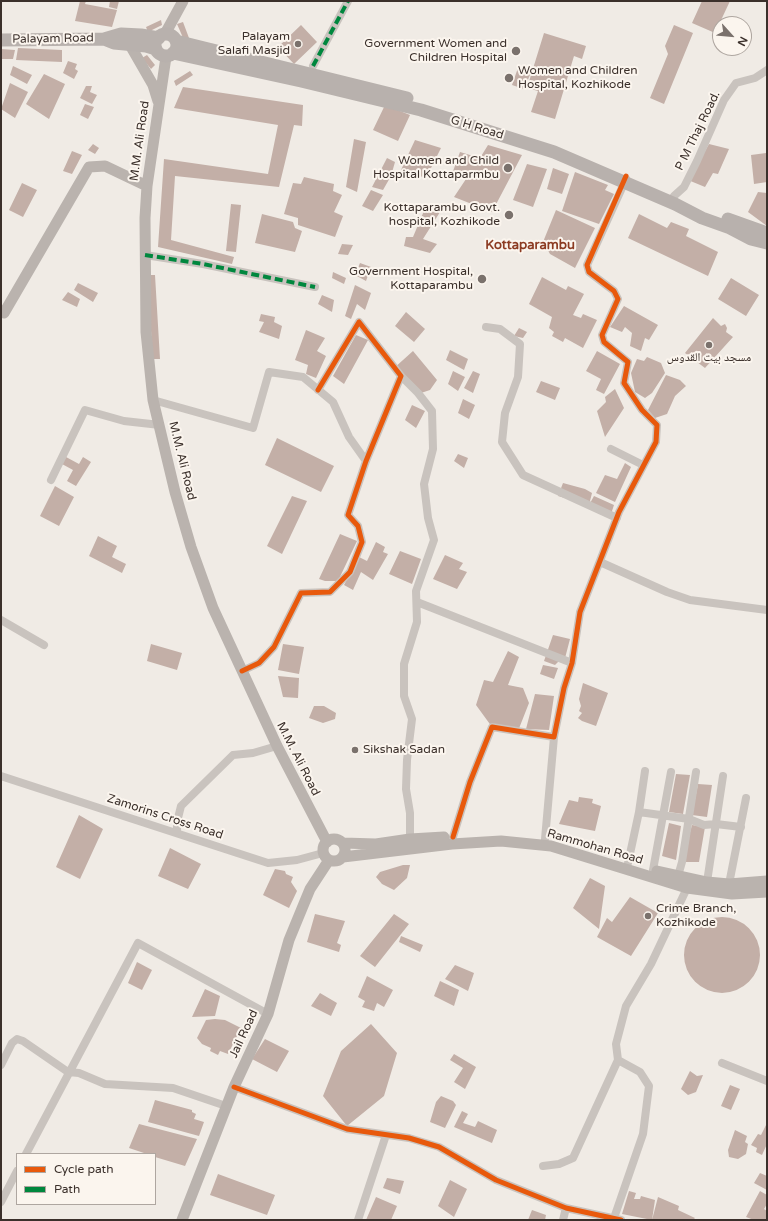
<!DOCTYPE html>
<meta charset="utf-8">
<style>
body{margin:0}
#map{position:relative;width:768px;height:1221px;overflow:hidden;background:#f0ebe5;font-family:"Varela Round",sans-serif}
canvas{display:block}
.frame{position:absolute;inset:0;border:2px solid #3b302b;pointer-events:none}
.legend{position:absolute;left:16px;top:1153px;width:140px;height:52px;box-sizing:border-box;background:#fbf5ee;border:1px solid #aea6a0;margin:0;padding:5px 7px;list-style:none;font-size:12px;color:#3b302b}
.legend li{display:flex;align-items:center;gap:8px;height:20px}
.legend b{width:20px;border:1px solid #aea6a0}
.north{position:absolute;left:712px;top:16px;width:40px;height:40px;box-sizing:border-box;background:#fbf5ee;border:1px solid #aea6a0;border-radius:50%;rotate:117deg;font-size:11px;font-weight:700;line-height:16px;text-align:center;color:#3b302b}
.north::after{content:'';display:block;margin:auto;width:14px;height:18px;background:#7a716c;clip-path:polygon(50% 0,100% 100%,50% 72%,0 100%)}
</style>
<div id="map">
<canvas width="768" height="1221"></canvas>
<div class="frame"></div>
<ul class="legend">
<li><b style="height:5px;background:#e8590c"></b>Cycle path</li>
<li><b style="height:5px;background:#00873e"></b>Path</li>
</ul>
<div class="north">N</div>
</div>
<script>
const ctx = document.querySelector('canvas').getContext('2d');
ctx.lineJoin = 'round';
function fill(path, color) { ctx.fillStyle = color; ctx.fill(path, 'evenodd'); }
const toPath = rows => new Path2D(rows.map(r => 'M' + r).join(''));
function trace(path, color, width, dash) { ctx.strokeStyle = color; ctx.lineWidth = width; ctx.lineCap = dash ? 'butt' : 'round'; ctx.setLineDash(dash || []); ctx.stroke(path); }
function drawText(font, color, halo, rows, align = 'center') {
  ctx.font = font + ' "Varela Round","Noto Naskh Arabic",sans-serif'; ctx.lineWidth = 4; ctx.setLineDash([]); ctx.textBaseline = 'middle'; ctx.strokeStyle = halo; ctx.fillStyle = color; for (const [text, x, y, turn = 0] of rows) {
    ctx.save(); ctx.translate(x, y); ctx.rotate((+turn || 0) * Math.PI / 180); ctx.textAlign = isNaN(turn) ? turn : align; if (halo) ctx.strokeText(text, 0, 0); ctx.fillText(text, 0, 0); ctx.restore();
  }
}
fill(toPath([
 [80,1,86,1,85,4,117,10,112,27,75,21],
 [110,1,119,1,117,9,109,7],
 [702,1,730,1,715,33,692,23],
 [161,20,162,25,148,32,146,27],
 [183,22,189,38,184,40,177,24],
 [301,25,317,42,294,64,278,47],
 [674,25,693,33,664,104,650,98,668,54,665,46],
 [544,33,586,46,582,59,574,56,555,119,531,112,538,91,527,88],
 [18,48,62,50,62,62,16,60],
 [1,49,15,50,13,59,1,59],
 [147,55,155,65,151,69,142,58],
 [68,61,77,64,75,69,78,71,74,79,63,73],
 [519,65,532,70,524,89,512,85],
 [13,66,32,75,27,84,10,75],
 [190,71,193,75,176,86,174,81],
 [44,74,65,84,49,119,26,104],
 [10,83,28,92,15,118,1,109],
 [86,86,92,86,90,92,97,95,92,104,80,98],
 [183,87,303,105,302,126,294,125,279,187,175,176,171,240,234,257,232,264,158,247,164,159,268,174,278,125,174,108],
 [85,104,94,107,88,119,80,115],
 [385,105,410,115,398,141,373,130],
 [354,139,366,142,357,192,346,187],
 [415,140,441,148,426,178,401,170],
 [93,144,99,148,95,154,88,150],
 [709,144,729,149,718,174,713,173,705,187,688,180],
 [488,145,522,155,492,212,454,197,466,179,452,174,460,152,480,158],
 [72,151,82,155,72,174,63,171],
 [766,153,767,182,754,184,751,155],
 [387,158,395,162,391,176,383,190,372,187],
 [527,164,547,169,533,207,513,200],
 [553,168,569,174,562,194,547,189],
 [575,172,608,185,605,190,614,194,599,224,562,211],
 [304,177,334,184,333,191,342,195,334,212,343,216,335,237,298,225,298,218,284,214,293,183,301,184],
 [22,183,37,190,23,217,9,210],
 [371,190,383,195,373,211,362,206],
 [758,192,767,193,767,226,748,212],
 [231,204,241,205,236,252,226,251],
 [426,206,440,212,423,239,437,244,430,253,404,246,406,237,413,237],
 [556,210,595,228,575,268,550,254,543,242],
 [262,214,293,222,295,228,302,231,295,252,255,243],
 [639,214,667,228,671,222,689,229,686,236,718,252,708,276,628,238],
 [342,244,353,245,348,255,338,254],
 [360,263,371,267,366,281,355,275],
 [333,272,346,278,344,284,332,278],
 [147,275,155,275,160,359,153,359],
 [542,277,566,290,568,286,584,294,573,315,581,318,583,314,597,320,583,348,565,338,563,342,552,336,554,332,549,328,552,317,529,304],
 [731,278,759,295,746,316,718,299],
 [78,283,98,293,93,302,74,290],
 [355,285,371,293,365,310,357,304,351,319,345,316],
 [68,292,80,299,77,307,62,300],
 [322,295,334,300,332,312,318,304],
 [624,306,658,325,649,340,645,338,641,351,630,346,632,333,625,327,622,332,610,327],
 [406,312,425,329,414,342,395,326],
 [261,314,275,317,274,322,282,326,279,339,259,332,264,322,259,321],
 [713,318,721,326,725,324,727,328,726,332,733,337,705,368,685,353],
 [519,328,527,332,523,338,514,336],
 [306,330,325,338,317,351,326,356,316,378,306,374,308,365,295,360],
 [356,335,368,340,344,384,333,376],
 [450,350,468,359,464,370,446,360],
 [413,351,437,380,430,390,418,394,393,369],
 [597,351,620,364,604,394,596,390,601,379,586,371],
 [647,357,661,363,665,373,652,393,645,398,635,392,631,373,637,359,644,361],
 [453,371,465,377,458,391,448,384],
 [473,371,480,374,473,393,464,388],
 [666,375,680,380,686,386,675,396,667,414,655,418,648,410],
 [541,381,560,388,555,400,536,392],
 [615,389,624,408,605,437,597,411,606,402,605,397],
 [463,399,475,405,469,419,458,413],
 [412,405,425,411,416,428,405,420],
 [277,438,334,466,321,492,265,465],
 [458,454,468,458,464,468,454,461],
 [66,457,79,464,83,457,91,462,76,486,67,481,73,470,62,464],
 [625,463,631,467,615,502,596,493,605,475,617,479],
 [563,483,585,489,592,493,589,505,558,496],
 [55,486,74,497,59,526,40,516],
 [292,496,307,501,282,554,267,546],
 [594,496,614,505,611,514,589,505],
 [340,534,357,541,338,581,325,581,319,579],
 [98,536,117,546,112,557,126,564,122,573,89,556],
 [376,542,385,547,383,552,388,554,373,580,361,572,353,590,344,585,359,557,367,561],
 [400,551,421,559,412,584,389,574],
 [445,555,463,563,459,569,467,572,457,589,433,579],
 [553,635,570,639,564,662,559,661,555,665,544,661],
 [151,644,182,653,177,670,147,661],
 [283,644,304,647,299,674,278,670],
 [508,651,519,657,508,685,523,688,529,703,518,731,492,727,476,705,484,680,493,682],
 [543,665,558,668,554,679,540,674],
 [278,676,299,678,298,698,283,697],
 [583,683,608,693,596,726,582,721,578,718,582,713,579,711,581,706,579,699],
 [535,694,554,696,549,730,526,729],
 [314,706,324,706,336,713,335,719,323,723,309,718],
 [676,774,690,775,683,814,669,812],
 [698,784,712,785,707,817,692,815],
 [579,797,593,799,592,803,601,806,595,831,559,824,569,800,578,802],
 [79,815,103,829,80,879,56,867],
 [669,823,681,826,676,860,662,856],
 [692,825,705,827,699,862,682,862],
 [170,848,201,864,188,889,158,876],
 [403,865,410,865,407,878,394,890,382,884,376,877,380,872],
 [275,869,285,871,286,874,293,877,291,882,297,891,289,908,263,895],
 [590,878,605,886,599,929,573,908],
 [630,897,658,913,631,956,597,937,607,918,612,922],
 [315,914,345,921,337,943,341,945,339,952,307,942],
 [394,914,409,924,375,967,360,956],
 '684 955a38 38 0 1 1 76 0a38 38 0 1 1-76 0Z',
 [401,936,423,945,420,952,399,942],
 [137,962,152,970,142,990,128,983],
 [455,965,474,973,468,991,445,979],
 [367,976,393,990,384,1007,377,1003,374,1011,362,1007,365,1001,358,997],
 [440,981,459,990,454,1006,434,996],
 [205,989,220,996,215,1016,192,1017],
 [320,993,337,1003,331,1016,311,1006],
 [215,1019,225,1020,241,1028,228,1054,220,1051,218,1055,210,1051,211,1048,202,1044,197,1038,206,1020],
 [371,1024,397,1053,384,1096,347,1126,323,1096,341,1051],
 [265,1039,289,1051,277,1072,252,1059],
 [454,1054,476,1067,465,1089,454,1082,463,1068,450,1060],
 [690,1071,697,1076,703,1075,696,1092,688,1095,681,1089],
 [730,1085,740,1089,731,1110,721,1106],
 [441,1096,453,1101,456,1105,445,1128,430,1122,436,1102],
 [155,1100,192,1110,192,1112,196,1114,194,1119,204,1122,199,1136,148,1122],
 [462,1111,468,1114,463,1123,475,1127,478,1121,497,1130,492,1143,454,1127],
 [767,1123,767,1144,762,1155,756,1152,757,1148,751,1145,758,1134,761,1135],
 [139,1124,197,1139,185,1166,155,1157,155,1154,147,1154,129,1148],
 [735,1130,747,1136,745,1142,748,1144,746,1154,738,1159,729,1157,728,1150],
 [760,1173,767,1176,767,1190,754,1183],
 [218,1174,275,1195,267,1215,210,1195],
 [387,1178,404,1181,400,1194,383,1188],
 [450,1180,467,1189,454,1217,438,1206],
 [629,1191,636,1193,634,1199,640,1199,641,1196,655,1200,652,1220,622,1214],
 [760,1191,767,1195,767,1204,764,1209,767,1211,767,1220,754,1220,746,1217],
 [376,1197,397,1206,391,1220,366,1220],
 [658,1197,679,1206,678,1210,695,1218,693,1220,652,1220],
 [532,1210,546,1215,545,1220,528,1220]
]), '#c3afa7');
trace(toPath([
 [313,66,348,1],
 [674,196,684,187,697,161,724,100,736,83,755,78,767,70],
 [145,255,203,264,315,287],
 [486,327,500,329,520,344,518,377,505,413,502,442,523,475,617,518],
 [401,376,418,393,432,411,433,449,424,484,428,518,434,540,416,591,417,622,404,664,404,696,412,719,407,760,406,789,410,813,410,839],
 [153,400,253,428,269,372,303,377,333,402,349,437,366,461],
 [611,449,643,465],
 [51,480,85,410,124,421,160,425],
 [600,562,667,592,690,600,767,610],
 [417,602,572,663],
 [1,620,44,645],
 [242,671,259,663,274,647,301,593,330,592,350,572,362,542,358,526,348,515,366,461,401,376,359,322,318,390],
 [1,776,268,863,297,860,323,853],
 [639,812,689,819,704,825,716,824,741,827],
 [177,833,177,822,181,806,233,755,253,753,277,746],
 [453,837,470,782,492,727,554,737,564,688,572,663,580,612,619,512,656,442,657,425,642,410,624,383,628,362,604,342,602,335,618,299,614,291,589,272,587,265,626,179],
 [545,839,554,737],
 [628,863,639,812,645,771],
 [653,870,671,772],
 [678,876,682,862,696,772],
 [707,882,723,776],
 [729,884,746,798],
 [722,1063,767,1081],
 [1,1065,12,1043,17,1039,23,1041,68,1072,79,1073,105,1084,173,1088,226,1106],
 [234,1087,347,1129,409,1138,439,1147,496,1180,566,1208,621,1220],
 [26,1154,138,943,268,1014],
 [543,1166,559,1164,573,1158,618,1060],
 [1,1202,17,1171],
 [614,1218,643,1134,649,1086,640,1072,618,1060,616,1044,626,1006,651,964,687,888],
 [358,1220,386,1135],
 [563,1220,566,1208]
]), '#c9c3be', 8);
trace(toPath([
 [165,34,183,1],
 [130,45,153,85,158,101],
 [166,57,147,186,145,218,146,332,153,400,175,492,191,547,213,608,277,746,327,842],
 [1,311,4,313,89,167,105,166,147,186],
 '323 850a11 11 0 1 1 22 0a11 11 0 1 1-22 0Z',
 [343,843,376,844,410,839,444,837],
 [343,857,452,844,501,841,551,846,687,888,732,894,767,892],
 [657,871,707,882,729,884,767,881],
 [182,1220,234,1087,268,1014,289,940,310,889,329,860]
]), '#bab3ae', 11);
trace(toPath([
 '155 45a11 11 0 1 1 22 0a11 11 0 1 1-22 0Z',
 [104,39,114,43,146,46,156,49],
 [1,40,104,39,121,34,141,35,159,38],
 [176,41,407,98],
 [173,53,301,81,421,110,554,152,675,204,702,218,730,228,751,239,767,243],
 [728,219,767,233]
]), '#b8b1ad', 13);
trace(toPath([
 [313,66,348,1],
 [145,255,203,264,315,287]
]), '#00873e', 4, [8, 4]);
trace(toPath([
 [242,671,259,663,274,647,301,593,330,592,350,572,362,542,358,526,348,515,366,461,401,376,359,322,318,390],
 [453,837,470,782,492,727,554,737,564,688,572,663,580,612,619,512,656,442,657,425,642,410,624,383,628,362,604,342,602,335,618,299,614,291,589,272,587,265,626,176],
 [234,1087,347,1129,409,1138,439,1147,496,1180,566,1208,621,1220]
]), '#e8590c', 5);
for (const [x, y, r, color] of [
 [298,44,4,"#7a716c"],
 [516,51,5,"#7a716c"],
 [509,78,5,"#7a716c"],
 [508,168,5,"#7a716c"],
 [509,215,5,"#7a716c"],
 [482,279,5,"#7a716c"],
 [709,345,4,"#7a716c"],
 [355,750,4,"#7a716c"],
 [648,916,4,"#7a716c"]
]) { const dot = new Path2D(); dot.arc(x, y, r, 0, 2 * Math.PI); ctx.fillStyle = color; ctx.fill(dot); trace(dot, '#fbf5ee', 1.5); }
drawText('12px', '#3b302b', '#fbf5ee', [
 ["Palayam",290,37],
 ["Salafi Masjid",290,51],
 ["Government Women and",507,44],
 ["Children Hospital",507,58],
 ["Women and Children",518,71,"left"],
 ["Hospital, Kozhikode",518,85,"left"],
 ["Women and Child",499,161],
 ["Hospital Kottaparmbu",499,175],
 ["Kottaparambu Govt.",500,208],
 ["hospital, Kozhikode",500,222],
 ["Government Hospital,",473,272],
 ["Kottaparambu",473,286],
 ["مسجد بیت القدوس",709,358,"center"],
 ["Sikshak Sadan",363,750,"left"],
 ["Crime Branch,",656,909,"left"],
 ["Kozhikode",656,923,"left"]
], 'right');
drawText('12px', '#3b302b', '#fbf5ee', [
 ["Palayam Road",53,39,-1],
 ["G H Road",477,128,17],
 ["P M Thaj Road.",698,131,-64],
 ["M.M. Ali Road",140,141,-82],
 ["M.M. Ali Road",182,461,76],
 ["M.M. Ali Road",298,759,63],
 ["Zamorins Cross Road",165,817,18],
 ["Rammohan Road",595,847,16],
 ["Jail Road",244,1034,-65]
]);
drawText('bold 13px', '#8c3b22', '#fbf5ee', [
 ["Kottaparambu",530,246]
]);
</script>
